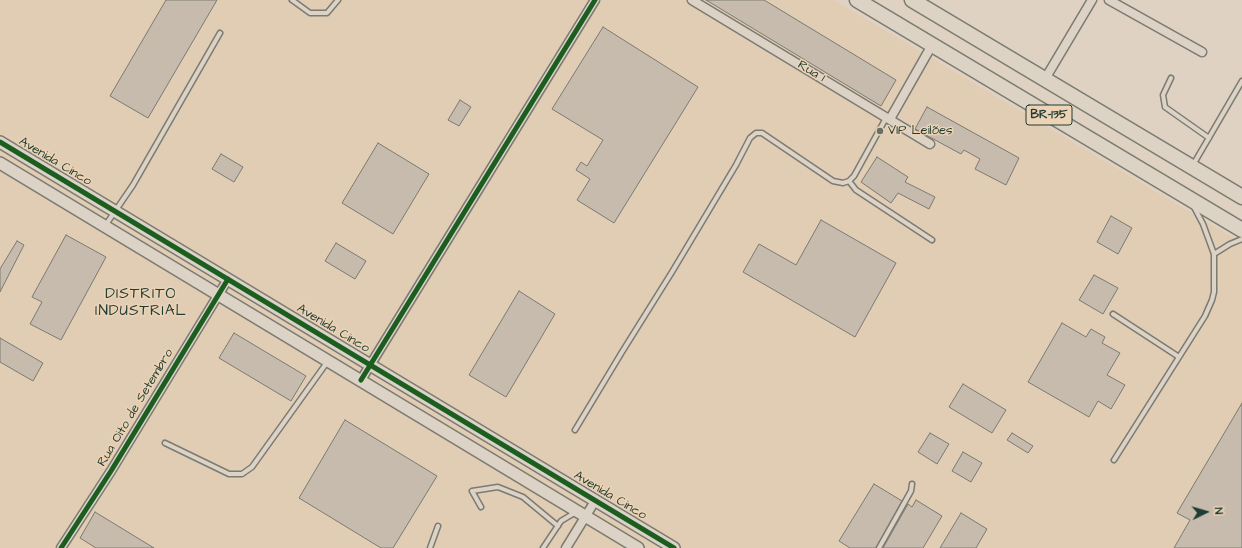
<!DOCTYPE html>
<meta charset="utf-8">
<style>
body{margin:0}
#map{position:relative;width:1242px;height:548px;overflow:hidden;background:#e0d2c2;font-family:"Architects Daughter",sans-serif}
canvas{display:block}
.north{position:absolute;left:1186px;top:492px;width:40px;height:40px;-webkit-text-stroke:3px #edd3b5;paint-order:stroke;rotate:85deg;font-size:11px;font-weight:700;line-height:16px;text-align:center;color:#1f3d34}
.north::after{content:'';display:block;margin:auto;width:14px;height:18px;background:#1f3d34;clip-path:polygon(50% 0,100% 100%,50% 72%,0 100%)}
</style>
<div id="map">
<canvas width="1242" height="548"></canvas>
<div class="north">N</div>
</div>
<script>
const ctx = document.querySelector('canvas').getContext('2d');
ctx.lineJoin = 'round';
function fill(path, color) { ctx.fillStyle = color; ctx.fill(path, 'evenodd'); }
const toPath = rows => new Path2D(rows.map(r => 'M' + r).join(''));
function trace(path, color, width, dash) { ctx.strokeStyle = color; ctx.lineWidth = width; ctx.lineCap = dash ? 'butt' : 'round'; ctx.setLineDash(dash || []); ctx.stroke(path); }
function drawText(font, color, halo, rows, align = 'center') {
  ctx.font = font + ' "Architects Daughter",sans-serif'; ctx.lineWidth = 3; ctx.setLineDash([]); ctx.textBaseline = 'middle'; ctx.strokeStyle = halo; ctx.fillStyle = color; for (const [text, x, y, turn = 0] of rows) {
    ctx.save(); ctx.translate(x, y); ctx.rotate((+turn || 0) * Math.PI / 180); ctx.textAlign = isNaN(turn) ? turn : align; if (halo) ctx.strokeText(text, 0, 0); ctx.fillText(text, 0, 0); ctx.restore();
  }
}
fill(toPath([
 [0,0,834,0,1242,243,1242,548,0,548]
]), '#e1ccb4');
const building = toPath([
 [166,0,217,0,148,118,110,96,166,0],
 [706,0,764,0,896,80,881,106,706,0],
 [603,27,698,87,614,223,577,200,590,179,576,170,581,162,587,166,603,140,552,109,603,27],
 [460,100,471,107,459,126,448,120,460,100],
 [927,107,1019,158,1006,185,975,169,980,159,964,150,961,154,915,129,927,107],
 [378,143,429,174,393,234,342,203,378,143],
 [221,154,243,167,234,182,212,169,221,154],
 [877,157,908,177,905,182,935,197,929,209,898,193,891,203,861,182,877,157],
 [1111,216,1132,228,1118,254,1097,242,1111,216],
 [821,220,896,263,855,337,743,272,759,244,796,265,821,220],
 [66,235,106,257,61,340,30,324,42,302,32,297,66,235],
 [17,241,24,245,0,292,0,269,17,241],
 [336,243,366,261,355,279,325,261,336,243],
 [1094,275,1118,288,1103,314,1079,300,1094,275],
 [519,291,555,314,506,397,469,375,519,291],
 [1062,323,1086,337,1091,329,1105,337,1102,343,1120,353,1107,375,1125,385,1111,409,1098,401,1089,417,1028,382,1062,323],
 [234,333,306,376,291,401,219,358,234,333],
 [0,338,43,363,33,381,0,362,0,338],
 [963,384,1006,410,992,433,949,407,963,384],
 [1242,403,1242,548,1174,548,1190,520,1177,513,1242,403],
 [345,420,437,476,393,548,381,548,299,498,345,420],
 [930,433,949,444,937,464,918,452,930,433],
 [1012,433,1033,446,1028,453,1007,440,1012,433],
 [963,452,982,463,971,482,952,471,963,452],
 [874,484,902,501,876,548,850,548,839,541,874,484],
 [916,500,942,516,923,548,883,548,908,504,912,507,916,500],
 [95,512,154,548,96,548,80,538,95,512],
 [961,513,987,529,976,548,940,548,961,513]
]);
fill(building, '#c7bbad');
trace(building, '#7b7b72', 1);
const lane = toPath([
 [292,0,310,13,327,13,338,0],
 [1171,78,1163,95,1165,107,1209,138],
 [1193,165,1242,81],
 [849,181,856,190,932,240],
 [105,226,133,185,220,33],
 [1214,254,1230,244,1242,239],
 [1113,314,1179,357],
 [575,430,622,352,672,272,736,165,750,138,756,133,762,133,833,181,843,183,849,181,854,176,886,118],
 [165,443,229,474,242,474,252,467,328,361],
 [1114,460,1205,316,1212,300,1214,292,1214,254,1203,224,1194,207],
 [481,507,472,491,498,487,523,497,558,526],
 [430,548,438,526],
 [543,548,561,521,576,512],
 [879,548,911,491,912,484]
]);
const street = toPath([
 [692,0,930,144],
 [1109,0,1202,52],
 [1045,79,1092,0],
 [890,119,932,45],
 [361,380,595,0],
 [61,548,111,471,228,279],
 [566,548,595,501]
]);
const secondary = toPath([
 [0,142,674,548],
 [0,163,638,548]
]);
const highway = toPath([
 [857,0,1242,230],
 [912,0,1242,197]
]);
trace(lane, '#7b7b72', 7);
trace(street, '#7b7b72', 11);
trace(secondary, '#7b7b72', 14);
trace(highway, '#7b7b72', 17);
trace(lane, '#dcd2c6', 4);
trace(street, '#dcd2c6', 8);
trace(secondary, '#dcd2c6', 11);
trace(highway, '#ddd3c5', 14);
trace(toPath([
 [0,142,674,548],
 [361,380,595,0],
 [61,548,111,471,228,279]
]), '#1b5e20', 5);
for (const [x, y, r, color] of [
 [880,131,4,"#637166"]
]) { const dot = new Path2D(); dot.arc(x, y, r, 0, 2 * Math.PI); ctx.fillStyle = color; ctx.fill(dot); trace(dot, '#edd3b5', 1.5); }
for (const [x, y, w] of [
 [1049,115,46]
]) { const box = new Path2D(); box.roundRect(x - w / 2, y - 10, w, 20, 3); ctx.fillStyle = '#edd3b5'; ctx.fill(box); trace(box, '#1f3d34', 1); }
drawText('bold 12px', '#1f3d34', null, [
 ["BR-135",1049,115]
]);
drawText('13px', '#1f3d34', '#edd3b5', [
 ["Rua 1",811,72,31],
 ["Avenida Cinco",55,162,31],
 ["Avenida Cinco",333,329,31],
 ["Rua Oito de Setembro",136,408,-59],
 ["Avenida Cinco",610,496,31]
]);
drawText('13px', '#1f3d34', '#edd3b5', [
 ["VIP Leilões",888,131]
], 'left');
ctx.letterSpacing = '1px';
drawText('15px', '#1f3d34', '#edd3b5', [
 ["DISTRITO",141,295],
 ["INDUSTRIAL",141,312]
]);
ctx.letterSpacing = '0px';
</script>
